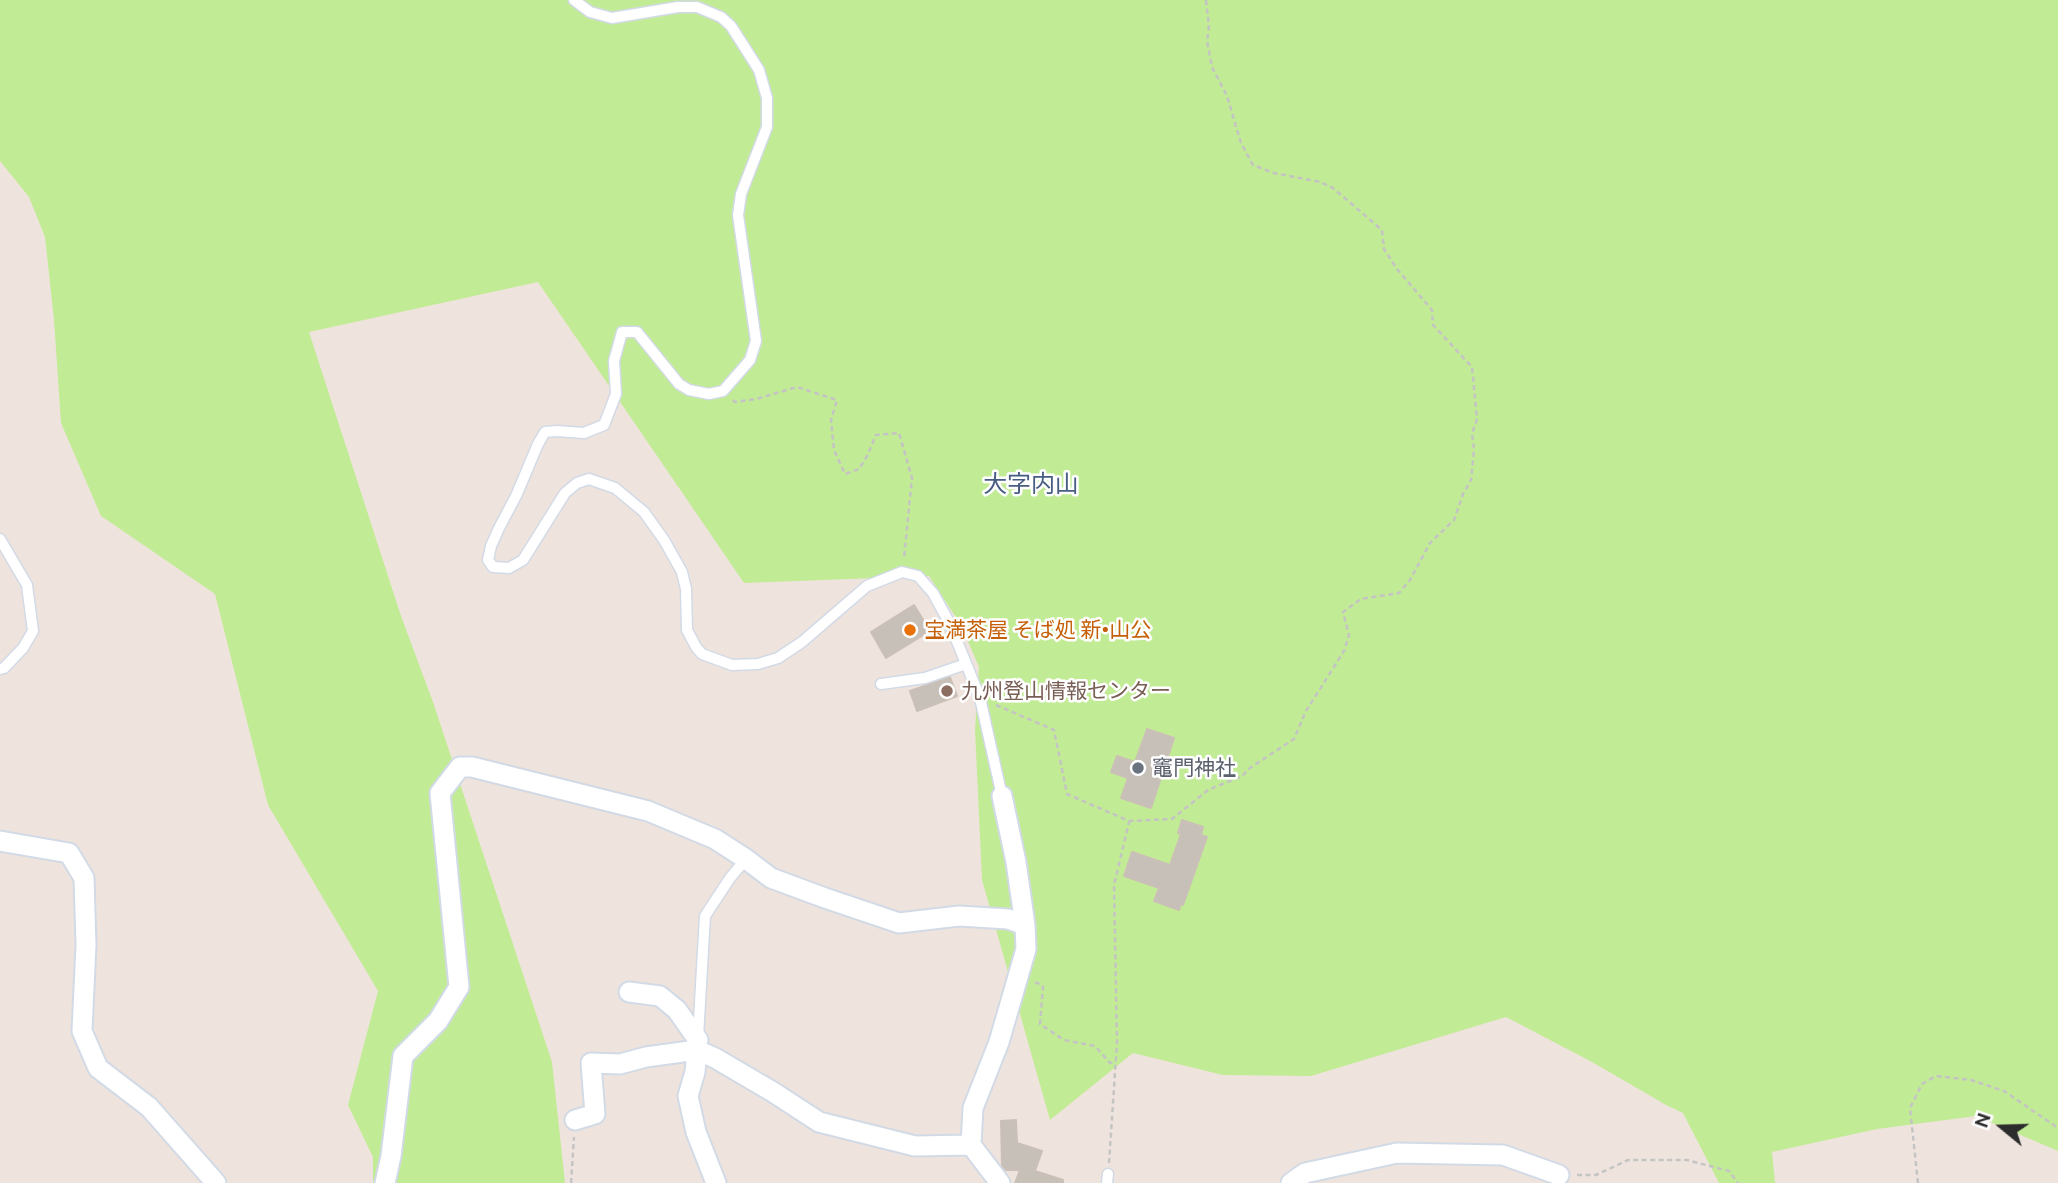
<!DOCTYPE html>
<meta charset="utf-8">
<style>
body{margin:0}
#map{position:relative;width:2058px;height:1183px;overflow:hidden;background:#efe4dd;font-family:Ubuntu,sans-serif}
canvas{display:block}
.north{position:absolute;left:1967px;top:1092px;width:70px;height:70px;-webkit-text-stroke:5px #fff;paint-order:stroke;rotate:289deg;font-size:19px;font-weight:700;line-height:28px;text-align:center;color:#2c2c2c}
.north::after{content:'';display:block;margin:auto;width:24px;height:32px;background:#2c2c2c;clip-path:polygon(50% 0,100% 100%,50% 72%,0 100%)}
</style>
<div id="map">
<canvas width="2058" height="1183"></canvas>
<div class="north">N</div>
</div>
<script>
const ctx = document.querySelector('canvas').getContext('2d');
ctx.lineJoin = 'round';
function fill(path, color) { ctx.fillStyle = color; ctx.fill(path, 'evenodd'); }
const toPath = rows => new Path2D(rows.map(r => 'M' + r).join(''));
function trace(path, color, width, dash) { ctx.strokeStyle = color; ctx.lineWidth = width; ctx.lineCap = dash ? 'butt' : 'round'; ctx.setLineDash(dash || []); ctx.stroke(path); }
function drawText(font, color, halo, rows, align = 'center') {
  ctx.font = font + ' Ubuntu,"Noto Sans JP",sans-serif'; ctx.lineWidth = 5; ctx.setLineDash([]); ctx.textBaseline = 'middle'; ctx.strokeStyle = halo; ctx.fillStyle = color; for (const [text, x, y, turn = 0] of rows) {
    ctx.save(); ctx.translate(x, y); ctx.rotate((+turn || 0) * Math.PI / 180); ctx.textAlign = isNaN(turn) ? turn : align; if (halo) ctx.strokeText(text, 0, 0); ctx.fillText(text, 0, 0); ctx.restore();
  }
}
fill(toPath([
 [0,0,2058,0,2058,1151,1976,1116,1877,1129,1772,1152,1775,1183,1719,1183,1683,1113,1666,1105,1592,1062,1506,1017,1311,1076,1223,1075,1133,1053,1050,1120,982,880,975,730,979,667,961,625,929,576,744,583,538,282,309,332,401,616,433,702,552,1062,565,1183,373,1183,373,1157,348,1105,378,991,268,805,215,594,101,516,61,423,54,320,45,237,29,197,0,161]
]), '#c2eb95');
const building = toPath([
 [914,605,930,631,886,658,871,632,914,605],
 [950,677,957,696,917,711,910,691,950,677],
 [1147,729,1174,738,1151,808,1121,798,1128,778,1111,772,1117,756,1135,762,1147,729],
 [1182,820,1203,827,1201,835,1207,837,1183,905,1181,904,1179,910,1154,901,1159,888,1124,876,1132,852,1170,865,1181,834,1178,833,1182,820],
 [1016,1120,1017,1143,1042,1151,1035,1171,1063,1180,1063,1183,1015,1183,1020,1170,1006,1170,1002,1166,1001,1121,1016,1120]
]);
fill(building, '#c7c0b9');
trace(building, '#cbc0b7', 2);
const lane = toPath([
 [574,0,590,12,612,18,678,7,697,7,721,17,731,26,759,70,767,98,767,127,741,194,738,215,756,341,750,360,723,391,709,394,689,390,679,384,637,332,622,332,614,361,616,394,604,425,584,433,557,431,545,432,538,444,516,496,499,528,491,546,488,560,493,567,509,568,523,560,565,493,577,483,589,479,615,488,644,512,664,540,682,572,686,589,687,630,696,647,702,654,732,665,758,664,778,658,802,642,867,586,902,572,918,576,933,593,950,624,980,698,1002,796],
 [0,539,27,585,33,631,23,648,4,668,0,669],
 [881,684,925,678,966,664],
 [698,1037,705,916,730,878,746,859],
 [1107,1183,1108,1174]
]);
const street = toPath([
 [0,841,69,853,84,878,86,945,82,1031,98,1068,149,1107,216,1183],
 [629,992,660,996,677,1010,698,1040],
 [697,1050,695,1072,688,1096,696,1132,716,1183],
 [575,1120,595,1114,591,1063,620,1064,646,1057,697,1050,715,1058,773,1092,819,1122,915,1146,971,1145],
 [385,1183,391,1156,403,1056,438,1021,459,987,440,793,460,767,472,767,648,811,715,839,746,859,771,878,825,898,899,923,959,916,1008,919,1025,925],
 [1000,1183,971,1145,973,1108,999,1042,1026,949,1025,925,1016,862,1002,796],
 [1291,1183,1305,1173,1397,1153,1503,1155,1559,1175]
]);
trace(lane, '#d2dae6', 13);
trace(street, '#d2dae6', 23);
trace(toPath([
 [733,400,735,402,756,399,797,387,837,400,831,420,834,450,845,474,859,469,867,456,876,435,899,433,912,478,904,558],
 [996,705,1054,730,1067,794,1129,821,1172,819,1208,790,1242,776,1250,768,1294,739,1306,711,1344,651,1349,635,1343,612,1361,599,1399,593,1410,580,1430,543,1454,520,1463,494,1471,480,1474,450,1472,434,1477,419,1472,367,1433,325,1432,310,1397,269,1384,249,1382,230,1333,188,1320,182,1274,173,1253,165,1241,143,1227,96,1212,67,1207,41,1209,26,1206,0],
 [1035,982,1043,986,1040,1024,1064,1040,1095,1046,1110,1063,1116,1062],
 [1109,1163,1117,1043,1114,885,1129,822],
 [1577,1175,1596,1175,1628,1160,1687,1160,1729,1171,1738,1183],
 [571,1183,574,1137],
 [1918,1183,1910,1108,1922,1084,1936,1076,1971,1080,2004,1091,2058,1128]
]), '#c4c4c4', 2.5, [5, 3.5]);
trace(lane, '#fff', 10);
trace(street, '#fff', 19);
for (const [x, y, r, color] of [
 [910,630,7,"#e8710a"],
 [947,691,7,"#8d6e63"],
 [1138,768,7,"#6b7280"]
]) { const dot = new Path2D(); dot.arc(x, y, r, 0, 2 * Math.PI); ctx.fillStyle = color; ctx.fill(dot); trace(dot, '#fff', 2.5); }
drawText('21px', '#c56008', '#fff', [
 ["宝満茶屋 そば処 新•山公",924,630]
], 'left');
drawText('21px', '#785e54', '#fff', [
 ["九州登山情報センター",961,691]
], 'left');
drawText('21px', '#5b616d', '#fff', [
 ["竈門神社",1152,768]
], 'left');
drawText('24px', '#475d82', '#fff', [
 ["大字内山",1031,484]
]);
</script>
